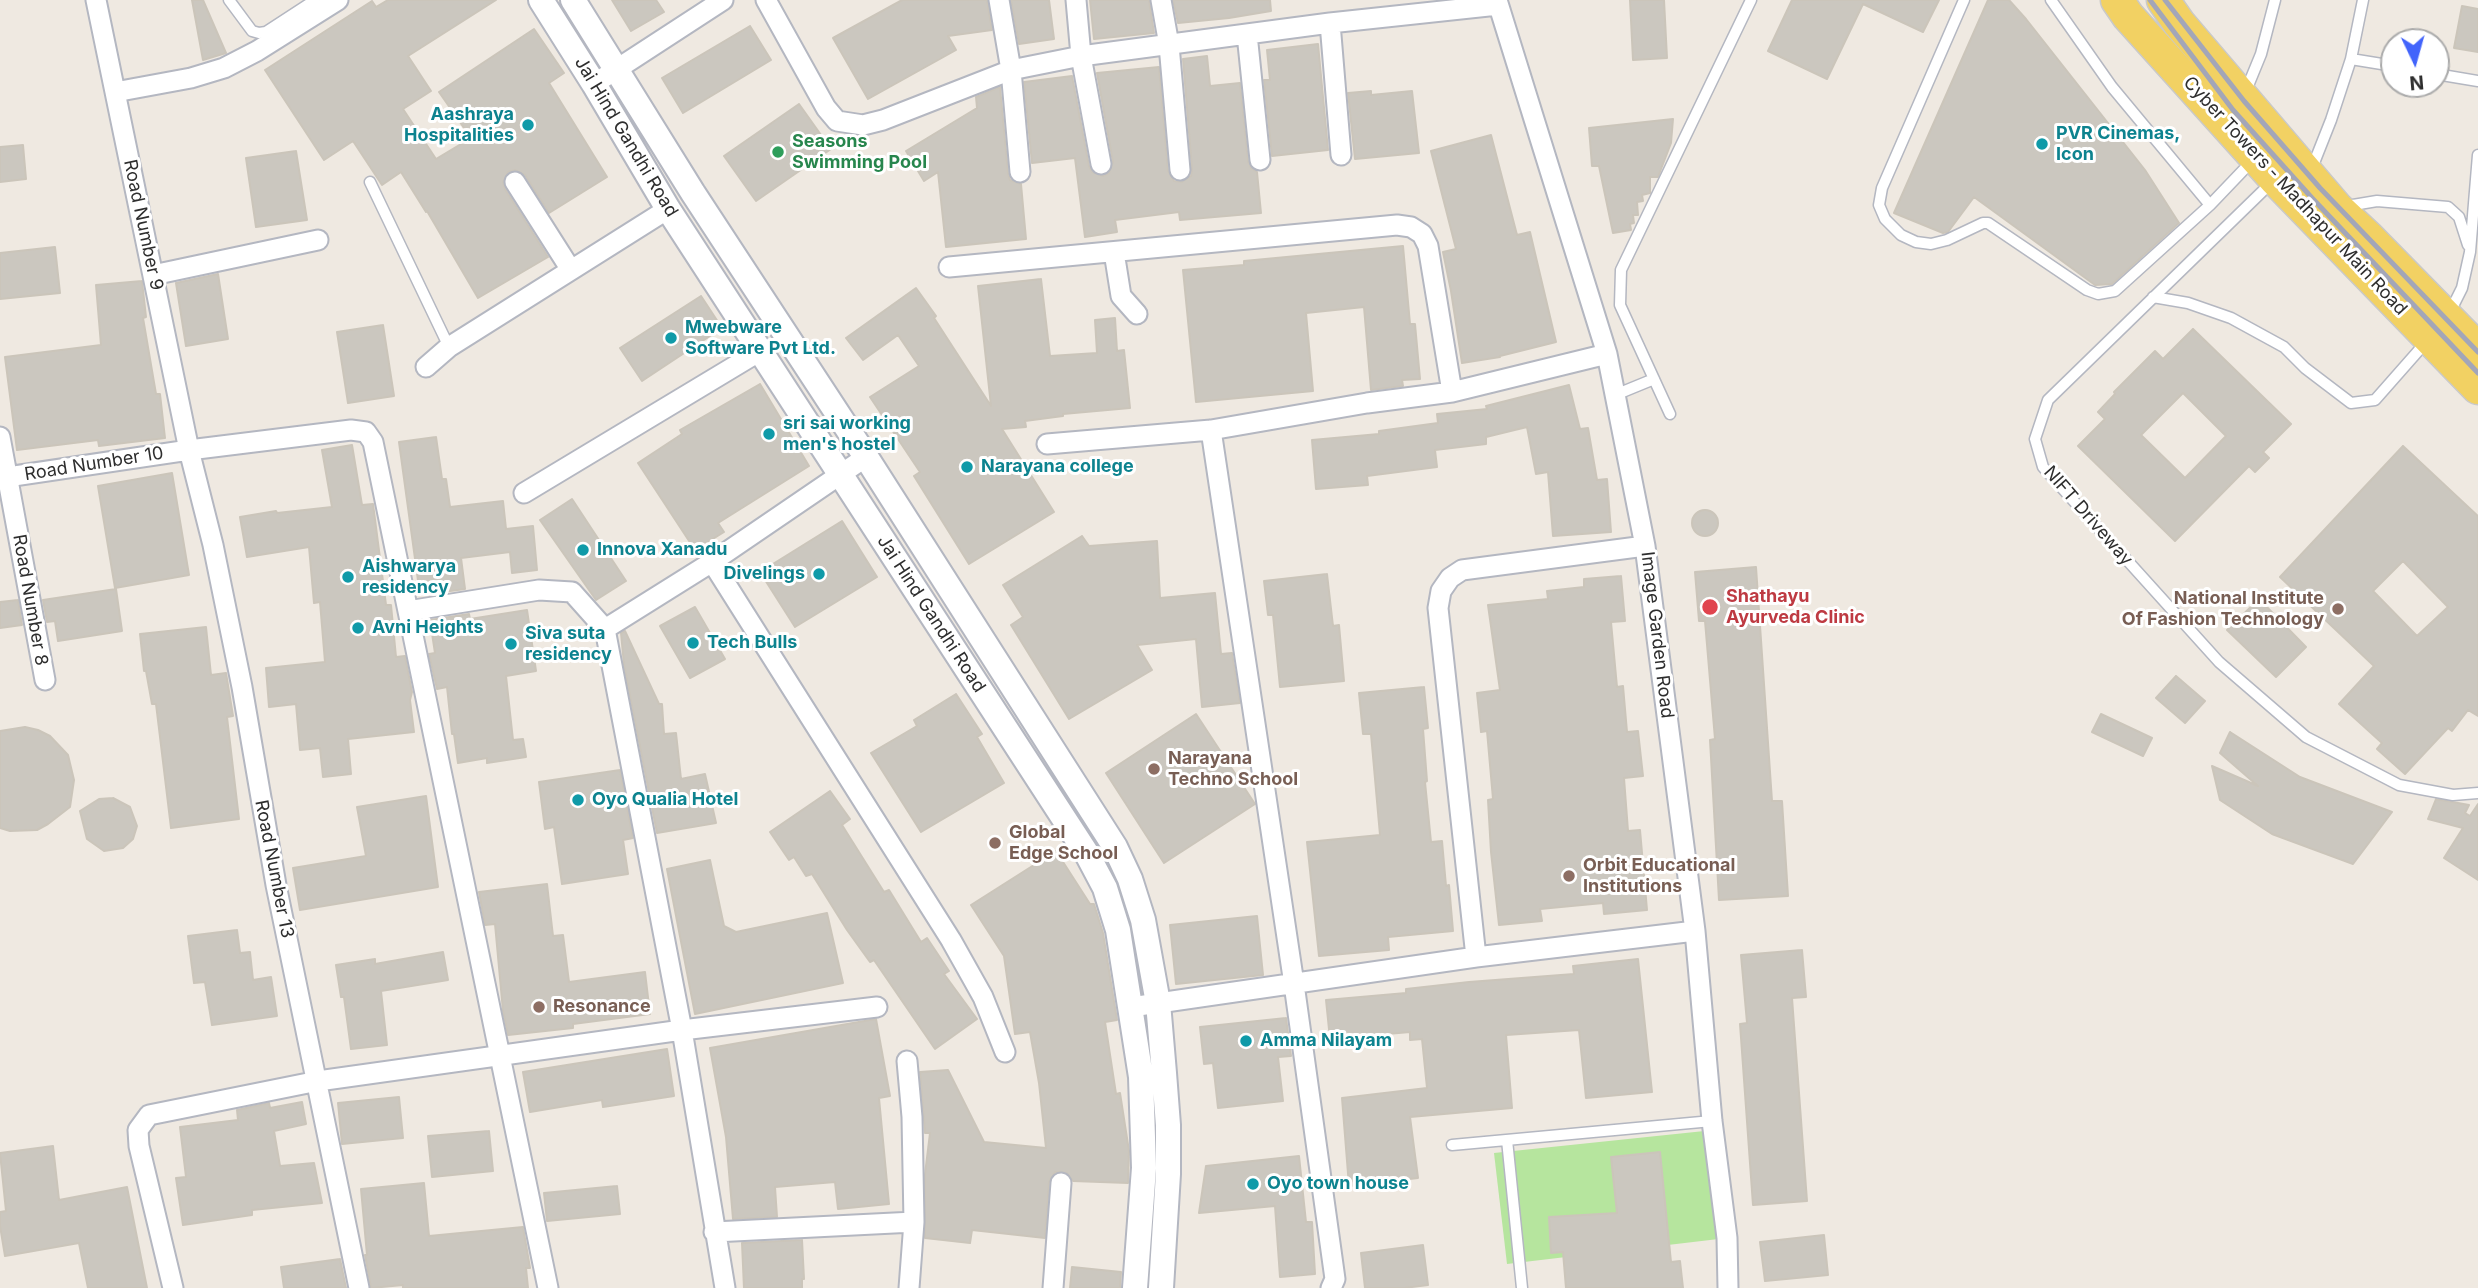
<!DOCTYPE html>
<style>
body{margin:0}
#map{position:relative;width:2478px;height:1288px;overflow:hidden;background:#efe9e1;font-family:Inter,sans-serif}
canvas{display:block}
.north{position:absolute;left:2380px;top:28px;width:70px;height:70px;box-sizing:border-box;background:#fff;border:2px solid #ababab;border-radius:50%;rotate:175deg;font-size:19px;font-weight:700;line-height:28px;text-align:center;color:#2e2e2e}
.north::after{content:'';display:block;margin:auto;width:24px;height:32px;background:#4264fb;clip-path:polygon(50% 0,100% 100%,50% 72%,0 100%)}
</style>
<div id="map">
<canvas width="2478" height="1288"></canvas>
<div class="north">N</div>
</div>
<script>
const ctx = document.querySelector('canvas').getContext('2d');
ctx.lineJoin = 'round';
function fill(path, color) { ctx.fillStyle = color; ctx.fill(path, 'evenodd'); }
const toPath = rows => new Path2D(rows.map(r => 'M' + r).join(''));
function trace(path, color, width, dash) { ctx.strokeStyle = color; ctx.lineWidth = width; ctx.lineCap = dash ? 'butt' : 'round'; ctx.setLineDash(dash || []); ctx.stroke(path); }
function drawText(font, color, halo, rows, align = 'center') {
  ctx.font = font + ' Inter,sans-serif'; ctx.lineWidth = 6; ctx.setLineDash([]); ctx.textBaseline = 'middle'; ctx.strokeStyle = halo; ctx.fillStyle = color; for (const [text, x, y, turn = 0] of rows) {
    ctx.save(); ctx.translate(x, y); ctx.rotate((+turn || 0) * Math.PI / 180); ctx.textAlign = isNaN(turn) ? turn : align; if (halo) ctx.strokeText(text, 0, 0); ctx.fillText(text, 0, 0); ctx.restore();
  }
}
fill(toPath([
 [1714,1130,1727,1238,1507,1264,1494,1153]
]), '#b6e59e');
const building = toPath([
 [192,0,203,0,226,53,203,60,192,0],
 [388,0,496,0,408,56,431,91,403,109,436,159,471,138,439,92,534,29,564,73,549,83,607,177,549,213,525,175,515,170,508,172,503,182,505,189,548,257,478,298,427,211,426,212,401,172,382,185,353,141,324,160,265,70,372,1,376,7,388,0],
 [612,0,656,0,664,12,631,31,612,0],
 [902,0,987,0,992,30,948,36,956,50,868,99,833,38,902,0],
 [1011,0,1049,0,1054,39,1019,44,1011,0],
 [1090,0,1149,0,1154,33,1094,39,1090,0],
 [1173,0,1270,0,1271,11,1229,18,1178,23,1173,0],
 [1630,0,1664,0,1667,58,1633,60,1630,0],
 [1792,0,1939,0,1923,32,1863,4,1827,79,1768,51,1792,0],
 [1988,0,2009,0,2026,19,2145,170,2179,223,2112,284,2095,285,1974,197,1948,232,1943,233,1894,213,1988,0],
 [2462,6,2478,9,2478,52,2454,48,2462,6],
 [750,26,771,60,683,113,662,78,750,26],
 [1318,44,1328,150,1272,156,1264,80,1270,80,1267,50,1318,44],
 [1207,56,1210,86,1240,83,1248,161,1251,168,1257,172,1261,213,1180,220,1179,212,1115,220,1117,232,1085,237,1075,158,1032,163,1024,82,1072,76,1089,166,1092,172,1103,176,1109,173,1113,162,1097,73,1159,67,1168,171,1174,181,1182,182,1191,176,1192,169,1183,59,1207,56],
 [1000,87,1008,173,1010,180,1021,184,1026,239,946,247,938,172,924,181,906,151,977,108,976,97,1000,87],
 [1371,91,1371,95,1412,91,1419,153,1355,159,1348,93,1371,91],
 [799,104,831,149,756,201,724,156,799,104],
 [1673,119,1671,143,1658,177,1650,177,1650,193,1642,195,1643,201,1637,202,1638,215,1633,215,1634,223,1630,224,1631,230,1613,233,1599,166,1592,166,1589,128,1673,119],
 [1491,135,1517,235,1530,232,1556,342,1500,356,1500,357,1462,363,1451,291,1443,252,1456,249,1431,151,1491,135],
 [23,145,26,179,0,182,0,147,23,145],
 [296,151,307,220,256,227,246,158,296,151],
 [1403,246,1410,324,1415,324,1420,379,1402,380,1403,386,1371,390,1364,307,1306,313,1313,391,1196,402,1183,270,1244,265,1244,261,1403,246],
 [55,247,60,293,0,299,0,253,55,247],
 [218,274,228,339,186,346,176,283,218,274],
 [1041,279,1050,356,1097,353,1095,320,1115,318,1117,351,1124,350,1130,408,1063,414,1063,416,1025,421,1026,427,1002,429,1054,512,969,564,914,476,920,472,870,397,919,366,898,335,863,360,846,338,916,288,936,316,934,318,991,406,978,286,1041,279],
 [142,281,146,317,143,318,156,394,160,394,165,438,99,446,98,440,17,450,5,357,101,345,96,285,142,281],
 [701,296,722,328,642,381,620,348,701,296],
 [383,325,394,396,348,403,337,332,383,325],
 [2193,329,2291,424,2263,452,2269,458,2255,472,2249,466,2175,541,2078,446,2105,419,2098,412,2115,394,2114,392,2155,351,2163,359,2193,329],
 [2183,393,2226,436,2185,478,2141,435,2183,393],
 [760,384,809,466,718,523,724,532,695,550,638,463,682,434,680,430,760,384],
 [1569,385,1580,429,1588,428,1597,480,1607,479,1611,532,1553,536,1548,472,1536,474,1527,427,1486,437,1486,444,1435,450,1437,467,1367,476,1368,485,1316,489,1312,440,1379,434,1379,431,1438,423,1437,414,1487,409,1486,406,1569,385],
 [436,437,442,479,446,479,450,507,503,501,506,529,533,526,537,570,512,573,510,552,461,558,465,589,420,595,399,442,436,437],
 [352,445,362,505,373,504,386,605,391,605,396,657,405,656,412,692,410,700,414,732,348,739,351,774,323,777,320,748,300,750,296,704,269,707,266,668,325,662,320,602,314,603,309,547,247,557,240,517,276,511,277,513,332,507,322,450,352,445],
 [2403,446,2478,516,2478,716,2468,710,2452,731,2448,728,2405,774,2377,749,2382,743,2339,704,2374,666,2280,577,2403,446],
 [2403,561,2448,607,2417,636,2373,591,2403,561],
 [172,473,189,575,115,588,98,486,172,473],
 [572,499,626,581,596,600,540,520,572,499],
 '1692 523a13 13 0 1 1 26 0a13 13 0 1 1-26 0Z',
 [842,521,877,577,795,627,760,572,842,521],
 [1082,536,1089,546,1157,541,1160,598,1215,593,1221,654,1232,653,1240,703,1202,707,1196,639,1137,645,1152,670,1069,719,1011,625,1023,617,1003,585,1082,536],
 [1756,567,1772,801,1782,801,1788,896,1719,900,1710,740,1715,739,1705,621,1699,621,1695,572,1756,567],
 [1327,574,1333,626,1339,625,1344,681,1280,687,1273,615,1268,615,1264,581,1327,574],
 [1621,576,1625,621,1611,622,1617,687,1623,686,1627,732,1638,731,1643,776,1624,778,1628,831,1640,830,1647,910,1604,914,1603,903,1540,909,1542,921,1499,925,1491,852,1488,800,1493,799,1487,731,1481,732,1477,693,1500,690,1488,605,1548,599,1547,591,1584,587,1584,579,1621,576],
 [116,589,122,631,58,641,55,621,47,622,43,600,116,589],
 [2259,599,2306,647,2276,677,2227,630,2259,599],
 [18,600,22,625,0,628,0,602,18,600],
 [695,607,725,659,690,678,660,626,695,607],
 [527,610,536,671,506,676,513,740,523,739,526,757,487,763,487,758,458,763,454,734,452,734,447,687,437,689,429,654,435,653,430,620,469,614,470,619,527,610],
 [206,627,211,675,226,673,233,716,227,717,239,819,171,828,156,704,152,704,146,671,144,671,140,634,206,627],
 [625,631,659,704,662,704,664,734,676,733,681,779,705,774,716,823,657,833,624,665,621,633,625,631],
 [2176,676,2205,701,2185,723,2156,698,2176,676],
 [1424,687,1428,728,1423,729,1427,781,1425,782,1431,842,1442,841,1446,886,1449,885,1453,931,1388,937,1389,950,1319,956,1307,842,1380,835,1371,734,1363,734,1359,693,1424,687],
 [956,694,982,734,977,737,1004,783,921,832,871,753,917,726,914,720,956,694],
 [1196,714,1255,804,1164,863,1106,773,1196,714],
 [2101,714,2152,738,2143,756,2092,732,2101,714],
 [25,727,38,730,50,736,68,755,74,780,70,807,48,824,37,830,10,831,0,828,0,731,25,727],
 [2230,732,2300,777,2392,812,2353,864,2272,834,2220,800,2212,766,2258,786,2220,753,2230,732],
 [620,770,633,838,623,840,628,874,562,884,554,827,545,829,539,782,620,770],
 [830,791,850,819,842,825,884,892,889,890,921,942,927,938,949,971,944,974,977,1019,935,1049,874,960,870,962,847,930,812,874,806,876,794,857,789,860,770,832,830,791],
 [426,796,438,887,300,910,293,868,366,856,357,807,426,796],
 [113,798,130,807,137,826,133,839,123,848,104,851,87,839,80,811,99,799,113,798],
 [2436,799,2469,805,2465,813,2470,816,2478,804,2478,880,2444,858,2463,828,2428,819,2436,799],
 [1056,851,1090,904,1094,904,1103,933,1117,1020,1105,1022,1116,1094,1120,1093,1129,1151,1128,1183,1073,1181,1067,1173,1055,1172,1049,1182,1045,1238,972,1230,970,1243,925,1238,925,1174,930,1133,925,1133,920,1072,948,1070,984,1142,1046,1148,1039,1083,1030,1032,1015,1034,1004,956,971,905,1056,851],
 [710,860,724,926,736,932,827,913,843,983,695,1014,667,869,710,860],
 [547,884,553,936,563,935,569,982,645,972,650,1014,573,1024,573,1028,508,1035,503,1011,495,924,485,925,479,892,547,884],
 [1257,916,1263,975,1176,984,1170,925,1257,916],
 [237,930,240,953,250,952,253,980,271,977,277,1016,212,1025,205,982,194,983,188,936,237,930],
 [1802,950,1806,997,1792,998,1807,1201,1753,1205,1740,1024,1747,1023,1741,955,1802,950],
 [443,952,448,980,381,991,387,1045,351,1049,344,997,341,997,336,965,375,959,375,964,443,952],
 [1638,959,1652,1092,1586,1098,1579,1030,1506,1035,1512,1108,1410,1117,1418,1178,1349,1186,1342,1098,1427,1088,1422,1039,1410,1040,1410,1032,1330,1039,1326,1000,1406,993,1406,989,1469,982,1574,974,1573,966,1638,959],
 [1286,1018,1291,1056,1278,1057,1283,1101,1218,1108,1213,1063,1204,1064,1200,1027,1286,1018],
 [876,1019,890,1096,879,1098,889,1204,838,1209,835,1182,775,1187,777,1217,733,1219,726,1137,710,1048,876,1019],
 [667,1049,674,1096,603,1107,602,1100,530,1112,523,1072,667,1049],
 [399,1097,403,1138,342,1144,338,1103,399,1097],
 [302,1102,306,1124,274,1131,280,1166,314,1163,322,1203,252,1210,252,1215,183,1225,176,1178,186,1177,180,1127,238,1120,237,1110,269,1103,270,1108,302,1102],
 [489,1131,493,1171,432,1177,428,1136,489,1131],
 [53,1146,59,1200,127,1187,147,1288,88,1288,79,1243,5,1256,0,1226,0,1212,6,1211,0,1153,53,1146],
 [1660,1152,1671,1262,1680,1261,1683,1288,1566,1288,1563,1252,1551,1253,1549,1217,1617,1213,1611,1157,1660,1152],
 [1299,1156,1306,1222,1312,1222,1315,1274,1280,1277,1275,1206,1199,1213,1206,1166,1299,1156],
 [424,1183,429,1236,523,1227,530,1268,526,1268,528,1288,403,1288,403,1285,371,1288,365,1255,367,1255,361,1189,424,1183],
 [617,1186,620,1214,547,1221,544,1193,617,1186],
 [1824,1235,1828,1275,1765,1281,1760,1242,1824,1235],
 [802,1240,804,1279,802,1279,802,1288,744,1288,742,1243,802,1240],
 [1423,1245,1428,1285,1404,1288,1365,1288,1361,1253,1423,1245],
 [340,1259,346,1288,284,1288,281,1267,340,1259],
 [1072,1267,1121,1272,1120,1288,1070,1288,1072,1267]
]);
fill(building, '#cbc7bf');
trace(building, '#cbc5ba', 2);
const service = toPath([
 [229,0,252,31,259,33,266,32,315,0],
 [1964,0,1882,188,1879,205,1885,219,1901,235,1916,242,1931,244,1947,240,1983,223,1988,223,2087,290,2098,294,2115,291,2210,205,2253,160],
 [2051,0,2112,87,2210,205],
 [2363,0,2351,59,2394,66],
 [2436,74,2478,81],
 [2245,93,2261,54,2275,0],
 [2312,168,2331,120,2351,59],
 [370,182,449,347],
 [2271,183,2048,400,2035,439,2043,467,2219,662,2306,737,2399,785,2453,795,2478,793],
 [2347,206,2377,201,2448,207,2459,217,2468,245],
 [2153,297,2188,303,2231,318,2284,347,2305,368,2351,403,2375,400,2427,341],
 [2450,312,2462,288,2470,252,2478,155],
 [1615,395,1654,379],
 [1670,414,1620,305,1621,270,1751,0],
 [1507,1140,1522,1288],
 [1452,1145,1712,1121]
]);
const minor = toPath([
 [96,0,189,450,213,545,242,687,276,885,359,1288],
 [766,0,826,108,837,121,863,125,883,120,1011,70,1081,56,1330,23,1498,5],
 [999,0,1011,70,1020,172],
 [1076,0,1081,56,1101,164],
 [1161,0,1169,45,1180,170],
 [1497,0,1607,354,1645,546,1695,931,1712,1121,1727,1238,1728,1288],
 [1330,23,1341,155],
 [1247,34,1260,160],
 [594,84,723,0],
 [115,92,191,78,224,68,257,51,338,0],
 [515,182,571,270],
 [1114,252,1121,296,1137,314],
 [949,267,1397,225,1411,227,1422,234,1428,246,1452,392],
 [153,275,318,240],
 [426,367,449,347,668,209],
 [1211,430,1294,984,1335,1279,1331,1288],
 [0,437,45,680],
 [1047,444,1211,430,1367,403,1452,392,1607,354],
 [0,478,189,450,351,430,366,432,373,442,548,1288],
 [524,493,760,351],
 [1645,546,1462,570,1450,578,1441,591,1438,608,1476,957,1695,931],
 [712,562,951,940,983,997,1005,1052],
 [408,611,539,590,572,592,605,629],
 [1131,1007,1476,957],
 [907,1061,912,1117,914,1222,909,1288],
 [714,1232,914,1222],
 [173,1288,139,1146,138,1130,149,1115,318,1081,682,1030,877,1007],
 [725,1288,682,1030,605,629,712,562,866,457],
 [1053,1288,1061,1183]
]);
const tertiary = toPath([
 [541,0,594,84,668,209,1087,854,1105,888,1118,930,1141,1077,1144,1168,1135,1288],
 [573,0,693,193,866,457,1115,847,1130,879,1143,920,1158,1003,1164,1073,1168,1125,1168,1174,1161,1288]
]);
const primary = toPath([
 [2117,0,2128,16,2275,179,2478,388],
 [2163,0,2179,23,2337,208,2368,237,2478,349]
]);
trace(service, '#b4b7c1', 13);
trace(minor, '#b4b7c1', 23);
trace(tertiary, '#b4b7c1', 28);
trace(primary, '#c9c9c9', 35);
trace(service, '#fff', 10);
trace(minor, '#fff', 19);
trace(tertiary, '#fff', 24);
trace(primary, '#f2d163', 32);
trace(toPath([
 [2150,0,2233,110,2312,198,2478,373],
 [2165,0,2244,101,2320,188,2478,352]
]), '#a3a6b8', 5);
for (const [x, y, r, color] of [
 [528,125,7,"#0f9aa8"],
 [2042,144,7,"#0f9aa8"],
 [778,152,7,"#2e9e5b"],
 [671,338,7,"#0f9aa8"],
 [769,434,7,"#0f9aa8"],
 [967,467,7,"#0f9aa8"],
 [583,550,7,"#0f9aa8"],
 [819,574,7,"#0f9aa8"],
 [348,577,7,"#0f9aa8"],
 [1710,607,9,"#e0444e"],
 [2338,609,7,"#8d6e63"],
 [358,628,7,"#0f9aa8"],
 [693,643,7,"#0f9aa8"],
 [511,644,7,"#0f9aa8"],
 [1154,769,7,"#8d6e63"],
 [578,800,7,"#0f9aa8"],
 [995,843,7,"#8d6e63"],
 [1569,876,7,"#8d6e63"],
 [539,1007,7,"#8d6e63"],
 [1246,1041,7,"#0f9aa8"],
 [1253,1184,7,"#0f9aa8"]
]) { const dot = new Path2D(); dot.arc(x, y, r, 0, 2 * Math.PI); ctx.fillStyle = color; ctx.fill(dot); trace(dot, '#fff', 2.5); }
drawText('bold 18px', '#0d838f', '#fff', [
 ["Aashraya",514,115,"right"],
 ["Hospitalities",514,136,"right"],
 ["PVR Cinemas,",2056,134],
 ["Icon",2056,155],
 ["Mwebware",685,328],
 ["Software Pvt Ltd.",685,349],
 ["sri sai working",783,424],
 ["men's hostel",783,445],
 ["Narayana college",981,467],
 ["Innova Xanadu",597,550],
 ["Aishwarya",362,567],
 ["residency",362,588],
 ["Divelings",805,574,"right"],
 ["Avni Heights",372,628],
 ["Siva suta",525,634],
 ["residency",525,655],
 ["Tech Bulls",707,643],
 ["Oyo Qualia Hotel",592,800],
 ["Amma Nilayam",1260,1041],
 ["Oyo town house",1267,1184]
], 'left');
drawText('18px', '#2e2e2e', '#fff', [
 ["Jai Hind Gandhi Road",626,137,59],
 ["Cyber Towers - Madhapur Main Road",2295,196,47],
 ["Road Number 9",143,225,78],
 ["Road Number 10",94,464,-9],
 ["NIFT Driveway",2088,516,49],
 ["Road Number 8",30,600,80],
 ["Jai Hind Gandhi Road",931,614,57],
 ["Image Garden Road",1657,635,83],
 ["Road Number 13",274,869,79]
]);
drawText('bold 18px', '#27864d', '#fff', [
 ["Seasons",792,142],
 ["Swimming Pool",792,163]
], 'left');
drawText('bold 18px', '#be3a42', '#fff', [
 ["Shathayu",1726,597],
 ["Ayurveda Clinic",1726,618]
], 'left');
drawText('bold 18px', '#785e54', '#fff', [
 ["National Institute",2324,599,"right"],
 ["Of Fashion Technology",2324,620,"right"],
 ["Narayana",1168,759],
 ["Techno School",1168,780],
 ["Global",1009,833],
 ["Edge School",1009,854],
 ["Orbit Educational",1583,866],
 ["Institutions",1583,887],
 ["Resonance",553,1007]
], 'left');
</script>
